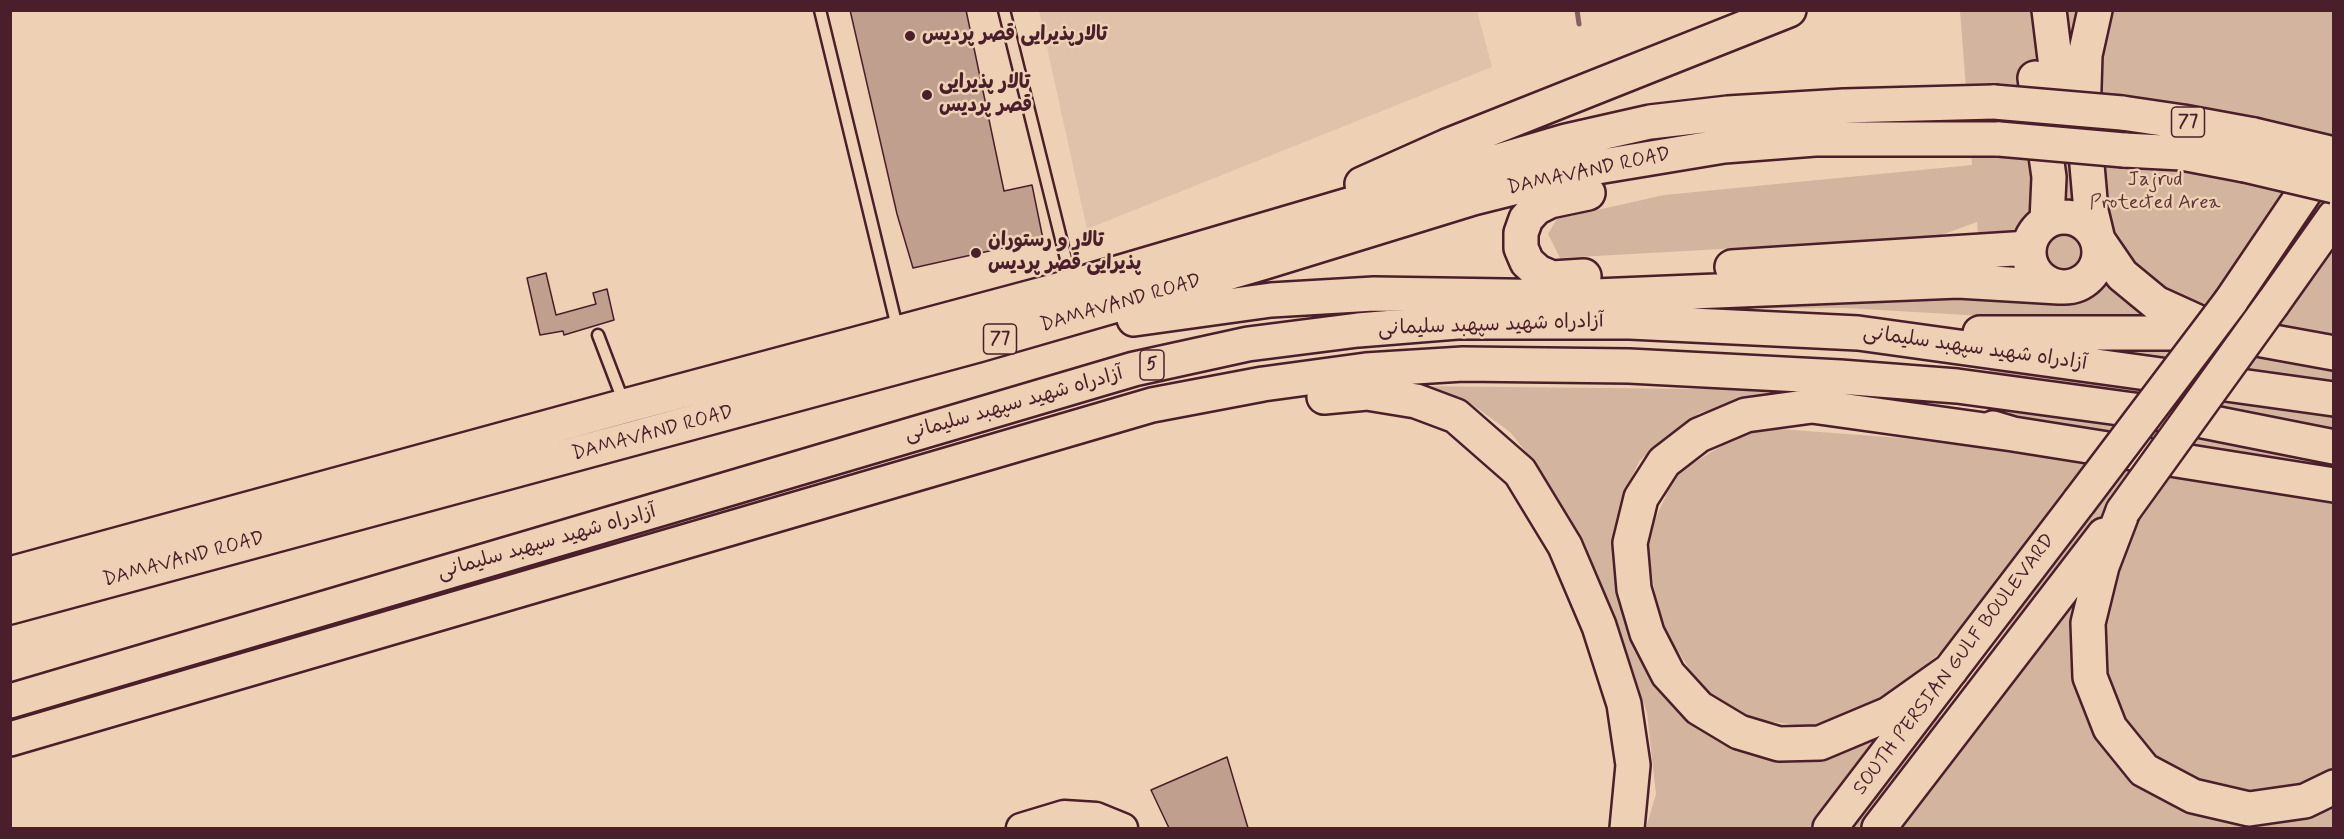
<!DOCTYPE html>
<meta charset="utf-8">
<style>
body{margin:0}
#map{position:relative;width:2344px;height:839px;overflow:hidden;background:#eed0b4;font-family:Mynerve,sans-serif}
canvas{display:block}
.frame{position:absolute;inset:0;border:12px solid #4a1f2b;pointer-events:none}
</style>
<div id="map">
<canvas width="2344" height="839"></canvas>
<div class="frame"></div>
</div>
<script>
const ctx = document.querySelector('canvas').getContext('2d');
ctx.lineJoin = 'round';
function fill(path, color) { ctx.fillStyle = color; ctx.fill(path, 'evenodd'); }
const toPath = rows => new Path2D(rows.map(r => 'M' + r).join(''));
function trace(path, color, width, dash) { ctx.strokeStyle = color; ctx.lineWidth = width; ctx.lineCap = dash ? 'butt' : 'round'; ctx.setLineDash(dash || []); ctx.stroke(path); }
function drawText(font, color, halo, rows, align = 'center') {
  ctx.font = font + ' Mynerve,"Playpen Sans Arabic",sans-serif'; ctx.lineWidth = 5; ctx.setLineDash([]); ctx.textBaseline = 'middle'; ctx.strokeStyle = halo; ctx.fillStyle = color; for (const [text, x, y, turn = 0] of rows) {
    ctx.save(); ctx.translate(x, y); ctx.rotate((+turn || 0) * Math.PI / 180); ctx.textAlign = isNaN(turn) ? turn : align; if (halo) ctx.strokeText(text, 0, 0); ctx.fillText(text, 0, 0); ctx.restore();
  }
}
fill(toPath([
 [1039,11,1477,11,1492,67,1087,229]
]), '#e0c1a9');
fill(toPath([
 [1960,11,2333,11,2333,828,1845,828,1933,715,1940,717,2010,625,2006,576,1956,639,1880,704,1813,727,1750,719,1706,694,1660,624,1646,539,1676,474,1752,427,1901,438,1996,450,1985,316,1845,308,1619,309,1983,295,1977,222,1936,237,1560,258,1548,234,1557,219,1664,195,1972,165],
 [1406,386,1792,390,1699,413,1640,460,1622,497,1617,544,1646,657,1755,751,1908,709,1809,828,1646,828,1656,794,1647,713,1625,647,1584,541,1541,471,1510,432,1470,403]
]), '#d3b49e');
trace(toPath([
 [1577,10,1579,24]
]), '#87605e', 5);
const building = toPath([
 [850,10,966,10,1004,191,1032,185,1043,239,913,268,897,214,850,10],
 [546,273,556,315,596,304,593,293,607,289,614,320,564,335,563,331,540,335,527,278,546,273],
 [1227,757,1248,828,1169,828,1151,790,1227,757]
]);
fill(building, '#c09f8e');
trace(building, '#4a1f2b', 1.5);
const lane = toPath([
 [820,10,898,331],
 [1004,10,1072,283],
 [598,335,624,403]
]);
const secondary = toPath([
 [1021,828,1064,815,1096,817,1123,828]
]);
const highway = toPath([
 [2049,10,2058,83,2071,136],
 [2095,10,2085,55,2083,119,2091,211,2098,240,2122,275,2156,303,2211,328],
 [2035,78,2049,177,2047,221],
 [2122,113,2183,122,2254,135],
 [2124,150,2182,153,2245,165],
 [1362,184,1447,146,1789,10],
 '2029 252a35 35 0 1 1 70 0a35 35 0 1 1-70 0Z',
 [1732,267,2029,248],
 [1584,276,1552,278,1538,272,1527,262,1521,248,1521,233,1526,219,1536,208,1550,201,1588,193],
 [2231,301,2327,159],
 [2273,303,2334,217],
 [1134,319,1271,300,1374,294,1571,297,1958,281,2059,287],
 [1980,333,2224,333,2334,353],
 [1324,397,1367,393,1416,401,1456,416,1520,472,1565,546,1599,626,1624,704,1633,765,1627,828],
 [1993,428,2013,434,2334,485],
 [2123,511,2102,566,2088,623,2090,677,2110,728,2144,770,2193,796,2249,809,2305,801,2334,787],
 [10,574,625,406,1073,286,1566,141,1650,122,1728,113,1844,106,1994,102],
 [10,607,978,345,1262,263,1473,198,1597,167,1724,146,1815,139,1999,139],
 [1951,670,1889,714,1820,743,1779,744,1739,732,1699,708,1668,674,1647,633,1634,589,1630,543,1641,498,1664,462,1699,435,1746,415,1812,406,2013,434],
 [10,701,1134,369,1248,344,1358,330,1457,322,1630,322,1858,333,2334,399],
 [10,739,1152,405,1263,384,1366,370,1463,364,1629,366,1840,377,1957,386,2178,416,2334,447],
 [1830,828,2079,502],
 [1879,828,2104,535]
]);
trace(lane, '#4a1f2b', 15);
trace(secondary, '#4a1f2b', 33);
trace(highway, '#4a1f2b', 38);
trace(lane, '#eed0b4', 10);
trace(secondary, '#eed0b4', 28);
trace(highway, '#eed0b4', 33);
const highwayBridge = toPath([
 [1994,102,2122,113],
 [2254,135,2334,154],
 [1999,139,2124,150],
 [2245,165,2334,186],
 [2079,502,2231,301],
 [2123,511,2273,303]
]);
trace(highwayBridge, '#4a1f2b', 38, []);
trace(highwayBridge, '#eed0b4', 33);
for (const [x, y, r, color] of [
 [910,36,6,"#4a1f2b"],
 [927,95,6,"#4a1f2b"],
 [976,253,6,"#4a1f2b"]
]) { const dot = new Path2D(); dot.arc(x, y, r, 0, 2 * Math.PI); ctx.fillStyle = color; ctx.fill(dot); trace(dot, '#eed0b4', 2); }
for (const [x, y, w] of [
 [2188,122,33],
 [1000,339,33],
 [1152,365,24]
]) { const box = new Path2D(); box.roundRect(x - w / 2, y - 15, w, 30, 4.5); ctx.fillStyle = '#eed0b4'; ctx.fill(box); trace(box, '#4a1f2b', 1.5); }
drawText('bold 18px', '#4a1f2b', null, [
 ["77",2188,122],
 ["77",1000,339],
 ["5",1152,365]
]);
drawText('bold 20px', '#4a1f2b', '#eed0b4', [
 ["تالارپذیرایی قصر پردیس",922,36],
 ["تالار پذیرایی",939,84],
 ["قصر پردیس",939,107],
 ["تالار و رستوران",988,242],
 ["پذیرایی قصر پردیس",988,265]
], 'left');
drawText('20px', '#4a1f2b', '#eed0b4', [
 ["DAMAVAND ROAD",1589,172,-12],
 ["DAMAVAND ROAD",1121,304,-16],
 ["آزادراه شهید سپهبد سلیمانی",1491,326,-2],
 ["آزادراه شهید سپهبد سلیمانی",1975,349,8],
 ["آزادراه شهید سپهبد سلیمانی",1014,405,-16],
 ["DAMAVAND ROAD",653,434,-15],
 ["آزادراه شهید سپهبد سلیمانی",547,543,-16],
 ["DAMAVAND ROAD",184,560,-15],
 ["SOUTH PERSIAN GULF BOULEVARD",1955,665,-53]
]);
drawText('20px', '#5f353c', '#eed0b4', [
 ["Jajrud",2155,181],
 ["Protected Area",2155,204]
]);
</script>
